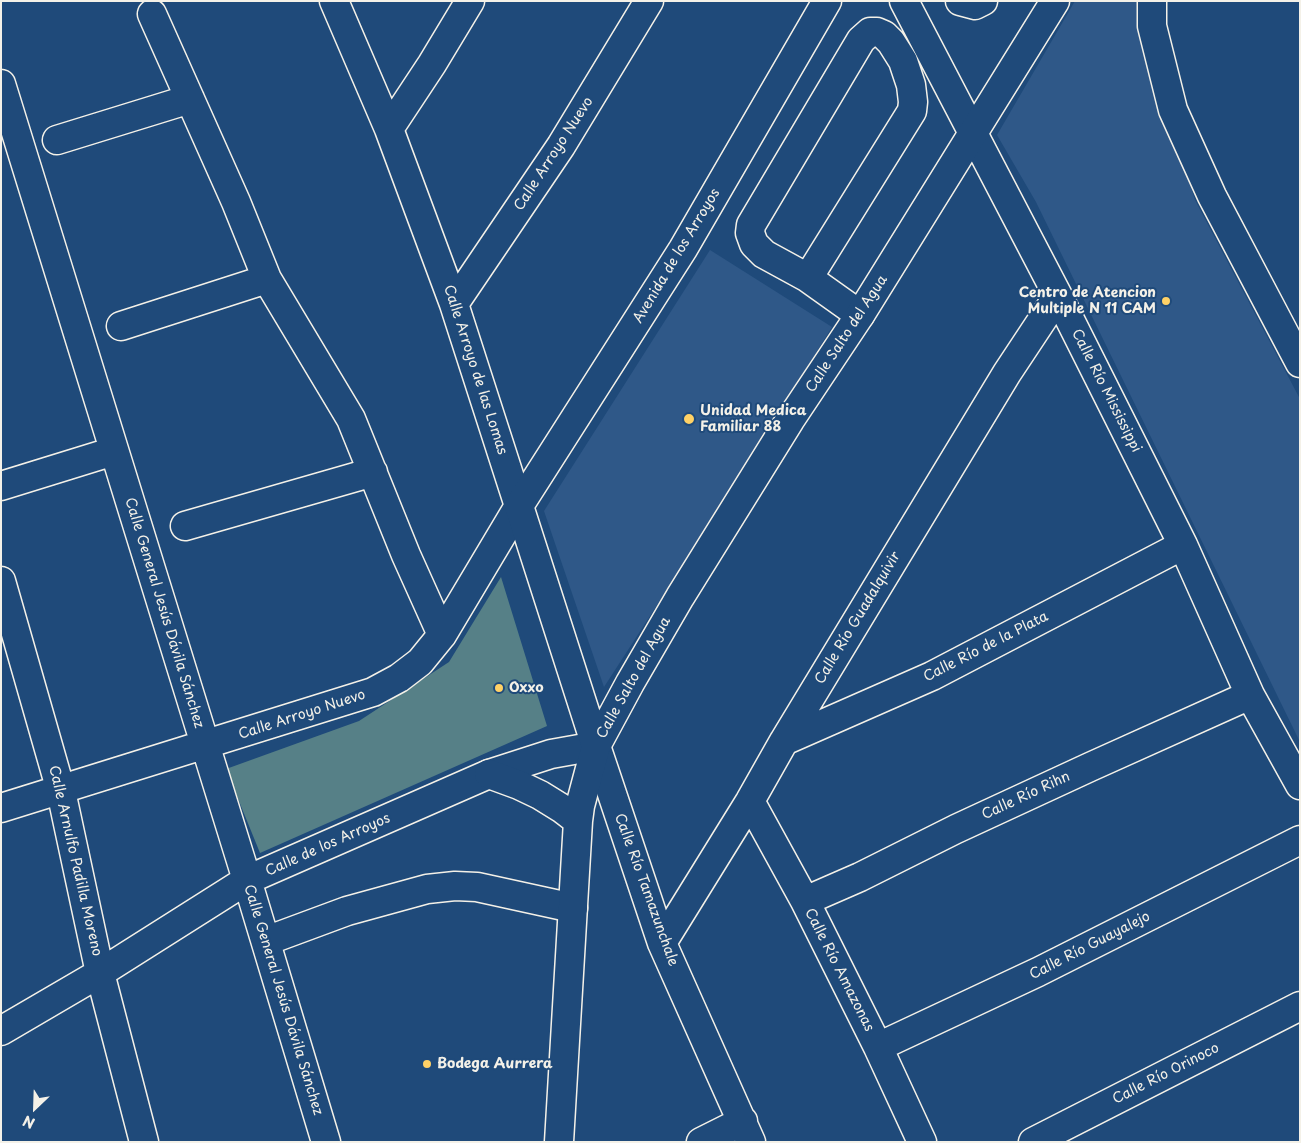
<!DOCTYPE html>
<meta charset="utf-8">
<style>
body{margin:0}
#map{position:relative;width:1301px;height:1143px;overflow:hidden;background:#1f4a7a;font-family:"Playpen Sans",sans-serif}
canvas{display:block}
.frame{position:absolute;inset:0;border:2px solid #f4f1e8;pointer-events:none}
.north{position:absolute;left:10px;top:1083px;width:50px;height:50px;-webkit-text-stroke:4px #1f4a7a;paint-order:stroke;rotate:204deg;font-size:14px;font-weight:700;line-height:20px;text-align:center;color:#f4f1e8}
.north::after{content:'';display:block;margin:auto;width:18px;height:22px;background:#f4f1e8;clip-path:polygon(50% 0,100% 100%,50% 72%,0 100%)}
</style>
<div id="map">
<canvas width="1301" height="1143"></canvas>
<div class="frame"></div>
<div class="north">N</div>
</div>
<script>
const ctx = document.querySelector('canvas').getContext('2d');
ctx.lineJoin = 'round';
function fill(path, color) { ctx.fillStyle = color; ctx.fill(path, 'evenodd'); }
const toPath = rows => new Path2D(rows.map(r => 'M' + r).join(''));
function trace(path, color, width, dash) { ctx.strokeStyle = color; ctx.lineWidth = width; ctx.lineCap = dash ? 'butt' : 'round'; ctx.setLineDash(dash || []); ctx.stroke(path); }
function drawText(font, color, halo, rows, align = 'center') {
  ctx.font = font + ' "Playpen Sans",sans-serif'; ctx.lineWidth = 4; ctx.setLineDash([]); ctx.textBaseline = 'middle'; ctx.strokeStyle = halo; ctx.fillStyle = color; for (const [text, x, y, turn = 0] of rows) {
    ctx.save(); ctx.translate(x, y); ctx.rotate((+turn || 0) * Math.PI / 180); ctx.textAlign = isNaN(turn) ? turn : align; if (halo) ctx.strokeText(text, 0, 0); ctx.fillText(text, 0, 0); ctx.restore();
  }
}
fill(toPath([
 [1075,1,1143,1,1143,36,1195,200,1300,399,1300,742,1036,202,997,135],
 [710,250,832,327,707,528,604,687,544,511]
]), '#2f5888');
fill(toPath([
 [501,577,547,726,260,853,226,769,359,721,449,662]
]), '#568087');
const minor = toPath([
 [904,1,1058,296,1183,545,1250,695,1300,785],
 [960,1,975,5,983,1],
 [1152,1,1152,26,1173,110,1212,196,1300,363],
 [152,14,236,202,267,279,351,419,406,555,442,635],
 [1,84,247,880,326,1142],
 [389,129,432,64,470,1],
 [57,140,190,99],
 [808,278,912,111,913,102,911,85,903,61,891,42,884,35,877,32,870,32,861,40,751,225,750,233,754,244,764,254,808,278,860,315],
 [454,304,561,146,649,1],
 [121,326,267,279],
 [1,486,114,451],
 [185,526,373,472],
 [1,581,61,791,100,973,144,1142],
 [784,741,932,676,1183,545],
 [750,801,805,901,878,1047,922,1142],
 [1,808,373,692,399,678,420,662,442,635,519,506,454,304,389,129,334,1],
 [805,901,860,877,956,829,1090,767,1250,695],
 [266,941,347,911,427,889,455,886,477,887,573,908],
 [662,943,750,801,784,741,1007,373,1058,296],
 [1,1031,100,973,247,880,489,774,551,754,596,746,662,943,751,1142],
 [878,1047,1038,972,1300,840],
 [701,1142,743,1121],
 [1033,1142,1300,1006]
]);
const major = toPath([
 [596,746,519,506,683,249,827,1],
 [489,774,519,785,540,795,561,808,578,821],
 [559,1142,578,821,580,806,596,746,630,683,680,597,790,420,860,315,1055,1]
]);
trace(minor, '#f4f1e8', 31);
trace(major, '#f4f1e8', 31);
trace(minor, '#1f4a7a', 28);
trace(major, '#1f4a7a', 28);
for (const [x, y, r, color] of [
 [1166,301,5,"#ffd166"],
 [689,419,6,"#ffd166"],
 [499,688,5,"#ffd166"],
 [427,1064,5,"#ffd166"]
]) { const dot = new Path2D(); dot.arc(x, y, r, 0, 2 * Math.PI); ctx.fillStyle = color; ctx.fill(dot); trace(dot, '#1f4a7a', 2); }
drawText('14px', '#f4f1e8', '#1f4a7a', [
 ["Calle Arroyo Nuevo",554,154,-57],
 ["Avenida de los Arroyos",677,256,-59],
 ["Calle Salto del Agua",847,334,-57],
 ["Calle Arroyo de las Lomas",475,370,72],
 ["Calle Río Mississippi",1106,391,63],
 ["Calle General Jesús Dávila Sánchez",164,613,73],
 ["Calle Río Guadalquivir",858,618,-59],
 ["Calle Río de la Plata",986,647,-27],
 ["Calle Salto del Agua",634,678,-61],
 ["Calle Arroyo Nuevo",302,715,-18],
 ["Calle Río Rihn",1026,796,-25],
 ["Calle de los Arroyos",328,845,-24],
 ["Calle Arnulfo Padilla Moreno",75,861,77],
 ["Calle Río Tamazunchale",646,890,70],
 ["Calle Río Guayalejo",1090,946,-27],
 ["Calle Río Amazonas",839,970,63],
 ["Calle General Jesús Dávila Sánchez",283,1000,73],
 ["Calle Río Orinoco",1166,1074,-27]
]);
drawText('bold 14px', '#f4f1e8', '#1f4a7a', [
 ["Centro de Atencion",1156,293,"right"],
 ["Multiple N 11 CAM",1156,309,"right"],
 ["Unidad Medica",700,411],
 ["Familiar 88",700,427],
 ["Oxxo",509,688],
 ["Bodega Aurrera",437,1064]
], 'left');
</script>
